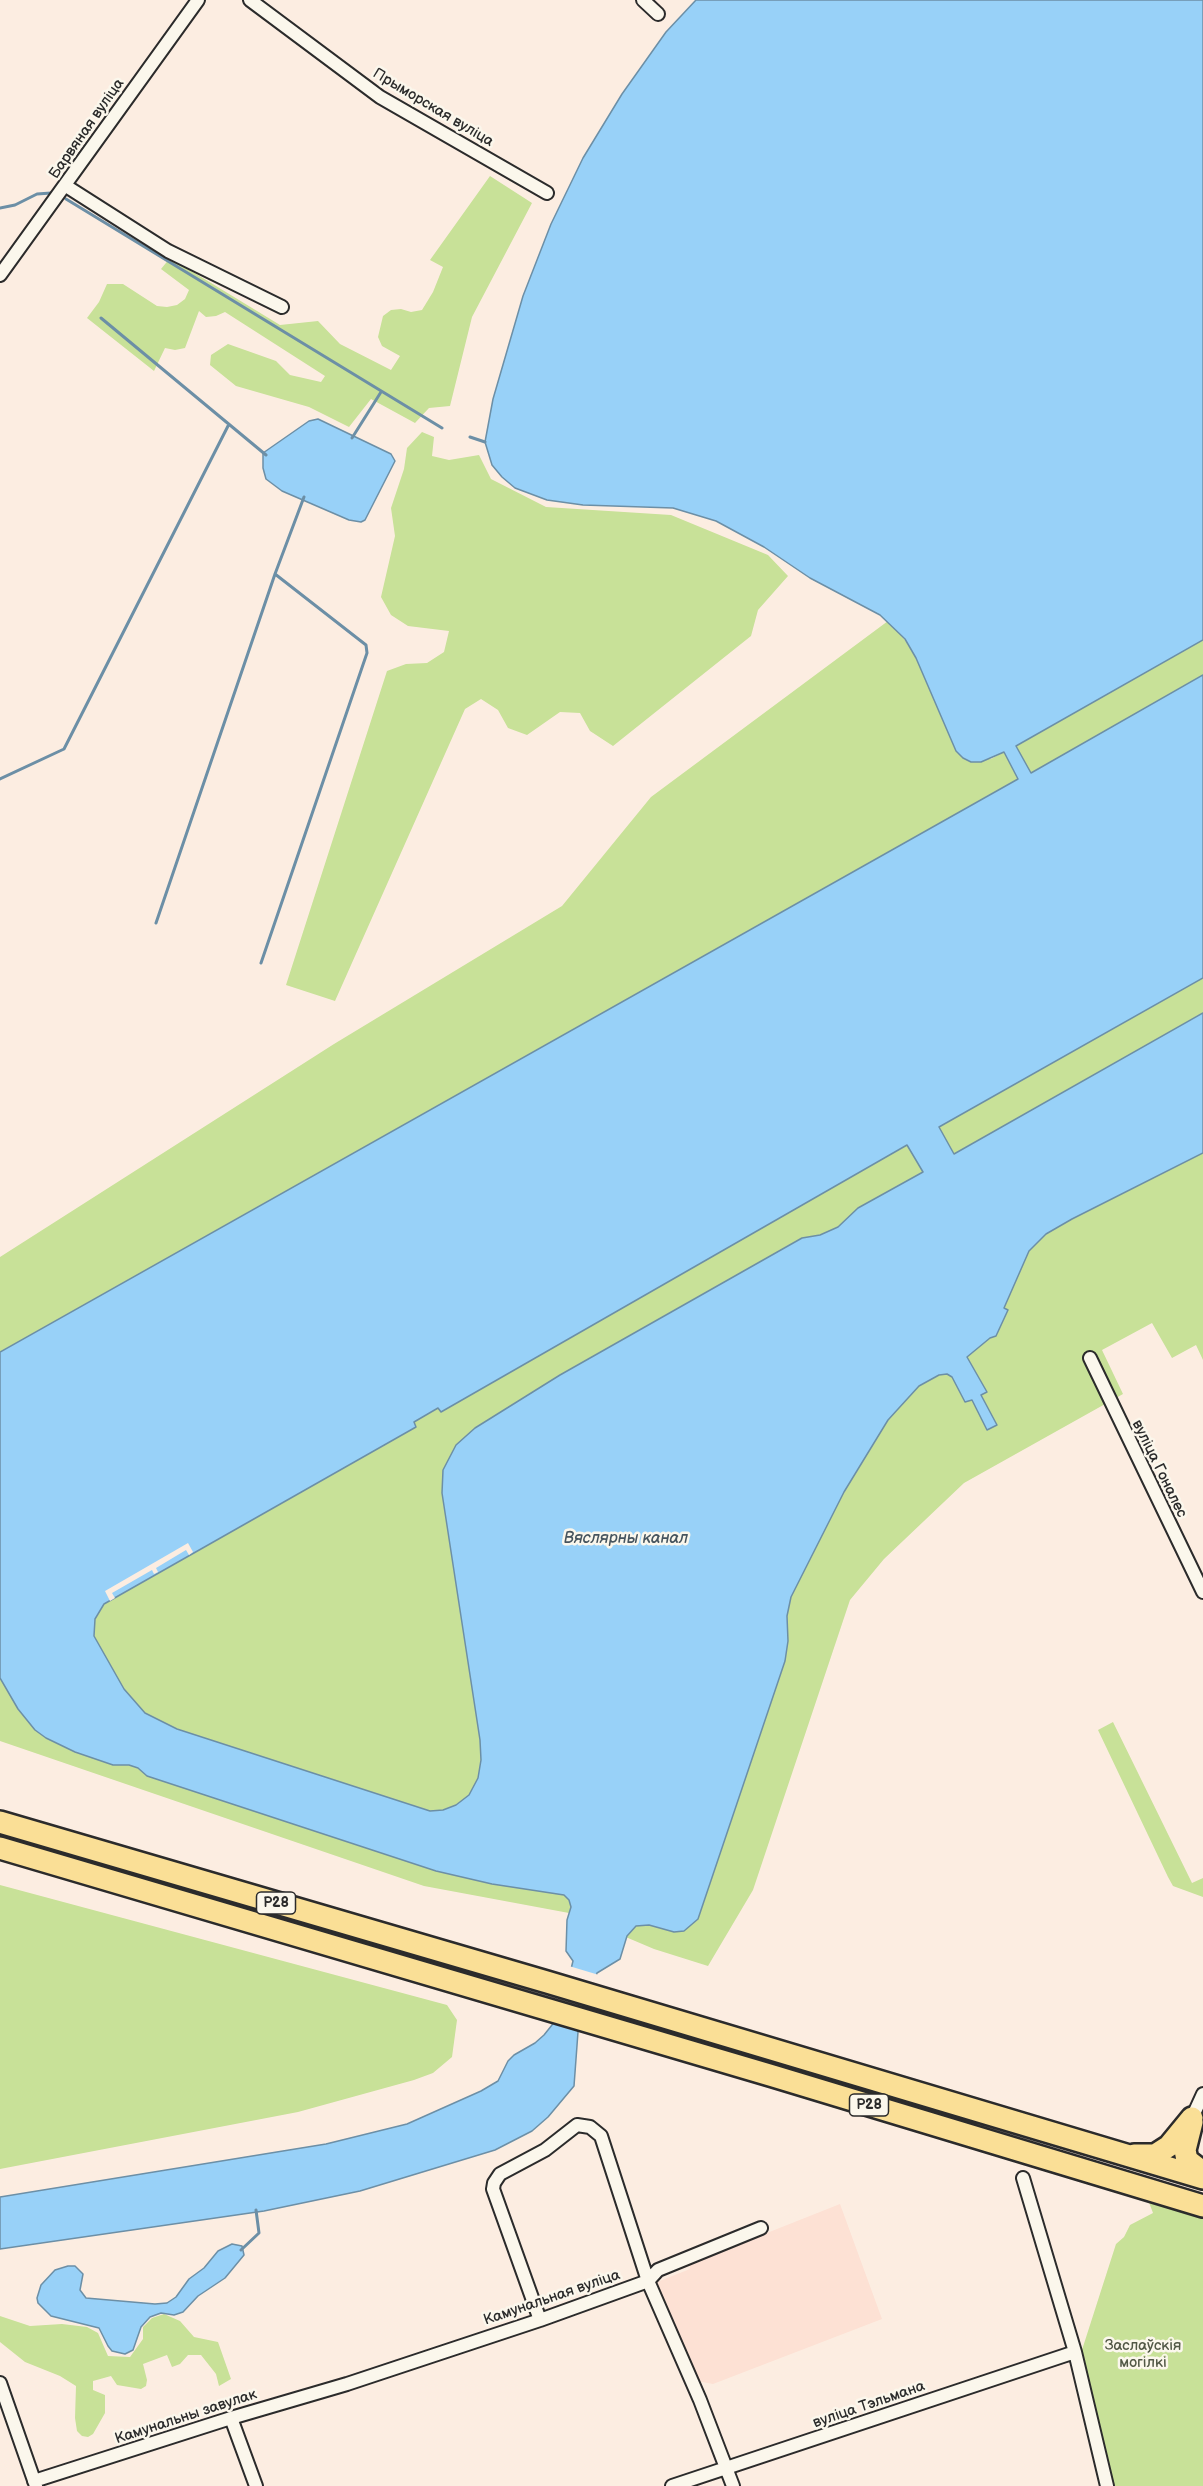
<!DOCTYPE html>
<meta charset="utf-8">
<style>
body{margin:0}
canvas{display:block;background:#fcede1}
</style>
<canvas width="1203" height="2486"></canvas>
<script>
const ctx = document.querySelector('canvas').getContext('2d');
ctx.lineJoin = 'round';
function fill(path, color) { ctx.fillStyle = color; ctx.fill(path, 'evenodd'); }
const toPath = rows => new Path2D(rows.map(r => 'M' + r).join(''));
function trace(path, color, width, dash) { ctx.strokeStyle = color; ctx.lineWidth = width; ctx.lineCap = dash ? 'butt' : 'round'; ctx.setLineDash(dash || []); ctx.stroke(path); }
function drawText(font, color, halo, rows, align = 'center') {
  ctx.font = font + ' "Balsamiq Sans",sans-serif'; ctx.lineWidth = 5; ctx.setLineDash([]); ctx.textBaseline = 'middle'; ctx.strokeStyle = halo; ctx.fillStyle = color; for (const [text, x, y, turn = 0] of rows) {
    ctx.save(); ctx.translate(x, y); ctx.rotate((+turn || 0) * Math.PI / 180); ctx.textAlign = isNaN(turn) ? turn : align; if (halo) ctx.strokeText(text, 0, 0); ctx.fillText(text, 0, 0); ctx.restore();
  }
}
fill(toPath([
 [840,2204,882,2319,713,2384,697,2381,657,2282,690,2269,689,2261,724,2250]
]), '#fde1d4');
fill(toPath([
 [490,176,532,203,472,317,450,406,429,408,415,423,371,399,349,427,309,407,236,386,210,365,211,355,228,344,276,361,290,375,321,382,325,376,225,312,216,316,206,317,199,311,185,348,175,350,165,348,154,371,87,318,99,302,107,284,123,284,157,306,167,307,177,305,185,299,189,290,161,269,170,258,280,325,318,321,340,344,391,370,400,356,382,346,378,337,383,316,391,310,401,309,411,312,422,310,433,292,443,267,430,260],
 [422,432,434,437,432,456,449,460,479,455,491,479,546,507,671,515,768,555,788,576,758,610,751,636,613,746,590,731,580,713,560,712,527,735,508,728,498,710,481,699,465,709,335,1001,286,985,387,671,406,664,427,663,444,652,449,631,408,626,391,615,381,597,395,536,391,508,404,469,407,448],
 [888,621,905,640,916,658,956,751,991,759,1203,640,1203,1360,1196,1345,1172,1358,1152,1323,1102,1350,1123,1394,964,1483,884,1559,850,1600,753,1890,708,1966,654,1949,569,1913,424,1886,0,1741,0,1257,334,1044,562,906,651,797],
 [1113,1722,1192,1883,1203,1878,1203,1897,1173,1886,1168,1877,1098,1730],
 [0,1885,447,2005,457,2020,452,2057,433,2073,414,2080,298,2112,0,2169],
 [1147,2197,1203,2213,1203,2486,1111,2486,1081,2353,1116,2244,1124,2237,1130,2225,1153,2213],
 [164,2314,180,2321,194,2337,218,2342,231,2379,219,2386,216,2374,201,2355,188,2355,180,2364,172,2367,167,2355,143,2364,147,2380,146,2386,141,2389,117,2385,111,2376,93,2381,93,2390,105,2395,105,2413,93,2434,88,2437,82,2436,77,2431,75,2418,76,2386,60,2376,25,2362,0,2342,0,2316,30,2326,62,2324,87,2327,98,2333,108,2356,130,2357,143,2339,143,2327,152,2318]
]), '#c8e198');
const water = toPath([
 [696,0,1203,0,1203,640,1016,746,1031,773,1203,675,1203,978,939,1127,954,1154,1203,1013,1203,1153,1072,1219,1046,1234,1029,1251,1004,1308,1008,1310,996,1336,990,1338,967,1357,987,1392,981,1395,997,1425,987,1430,972,1400,965,1402,952,1377,947,1374,939,1375,919,1386,888,1420,844,1492,791,1597,787,1616,788,1641,785,1661,698,1919,684,1931,674,1932,649,1925,636,1926,627,1936,620,1959,597,1973,578,2032,574,2086,548,2117,532,2131,495,2150,360,2191,264,2211,0,2249,0,2197,326,2144,407,2124,481,2091,498,2081,508,2061,514,2055,535,2043,544,2035,552,2025,570,1973,573,1961,566,1951,567,1920,571,1907,569,1900,564,1895,492,1884,436,1871,147,1776,138,1768,129,1765,113,1765,75,1752,46,1738,35,1730,18,1709,0,1678,0,1352,1018,779,1004,752,981,762,971,762,963,758,956,751,916,658,905,639,880,615,810,578,764,547,716,521,673,508,583,505,547,500,515,488,502,477,492,465,485,442,493,399,523,296,551,224,583,158,622,94,666,32,696,0],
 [907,1145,923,1172,858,1208,838,1227,820,1235,802,1238,560,1375,475,1428,456,1445,443,1470,442,1493,480,1740,481,1760,478,1778,469,1795,456,1805,443,1810,430,1811,177,1729,145,1713,124,1689,94,1636,95,1619,104,1604,416,1427,414,1422,438,1408,441,1412,907,1145],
 [318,419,391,454,395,461,365,520,361,522,349,520,282,491,266,479,263,468,263,453,309,421,318,419],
 [232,2244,242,2246,244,2255,225,2278,198,2296,183,2312,174,2315,161,2313,150,2317,141,2327,133,2350,125,2354,112,2351,108,2346,99,2328,51,2316,38,2303,37,2298,41,2285,55,2270,68,2266,75,2266,83,2274,80,2290,86,2298,155,2304,167,2303,176,2297,189,2279,204,2268,218,2251,232,2244]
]);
fill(water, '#98d1f8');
trace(water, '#6c8fa6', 1.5);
fill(toPath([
 [188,1543,193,1552,189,1555,186,1550,156,1568,158,1572,154,1574,152,1570,112,1593,115,1598,110,1601,105,1591],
 [569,1966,599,1975,582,2027,551,2019]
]), '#fcede1');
trace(toPath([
 [66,199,442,428],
 [0,208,15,205,37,194,51,193],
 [101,318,266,455],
 [470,437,485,442],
 [352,438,381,392],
 [0,779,64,749,228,426],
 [156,923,275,574,304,497],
 [261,963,367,653,366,645,357,638,275,574],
 [241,2250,259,2233,256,2210]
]), '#6c8fa6', 3);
const minor = toPath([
 [250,0,380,97,547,193],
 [643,0,658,14],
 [66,186,168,251,282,307],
 [0,275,198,0],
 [1090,1358,1203,1592],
 [1192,2118,1203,2094],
 [1023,2178,1075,2352,1107,2486],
 [540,2320,493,2189,494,2183,500,2174,545,2150,577,2125,590,2127,601,2136,648,2281,700,2400,733,2486],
 [0,2383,36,2486],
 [231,2418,256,2486],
 [34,2481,231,2418,347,2384,540,2320,648,2281,658,2270,761,2228],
 [672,2486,1075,2352]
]);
const trunk = toPath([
 [0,1822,547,1982,1203,2178],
 [0,1848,773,2076,1203,2206],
 [1192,2122,1185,2150,1187,2160,1203,2172],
 [1134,2155,1155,2155,1169,2146,1192,2118]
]);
trace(minor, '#2b2b2b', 16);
trace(trunk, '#2b2b2b', 26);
trace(minor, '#fbf7ec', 12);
trace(trunk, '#fadf96', 21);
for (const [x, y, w] of [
 [276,1903,39],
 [869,2105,39]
]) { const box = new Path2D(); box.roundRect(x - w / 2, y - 11, w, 22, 4.5); ctx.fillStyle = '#fbf7ec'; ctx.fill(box); trace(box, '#2b2b2b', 1.5); }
drawText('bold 14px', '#2b2b2b', null, [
 ["Р28",276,1903],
 ["Р28",869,2105]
]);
drawText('15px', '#2b2b2b', '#fbf7ec', [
 ["Прыморская вуліца",433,108,31],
 ["Барвяная вуліца",87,129,-55],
 ["вуліца Гоналес",1159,1469,64],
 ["Камунальная вуліца",552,2298,-19],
 ["вуліца Тэльмана",869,2405,-19],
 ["Камунальны завулак",186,2417,-18]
]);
drawText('15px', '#525846', '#fbf7ec', [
 ["Заслаўскія",1143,2346],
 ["могілкі",1143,2363]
]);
drawText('italic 16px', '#46545e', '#fbf7ec', [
 ["Вяслярны канал",626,1539]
]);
</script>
